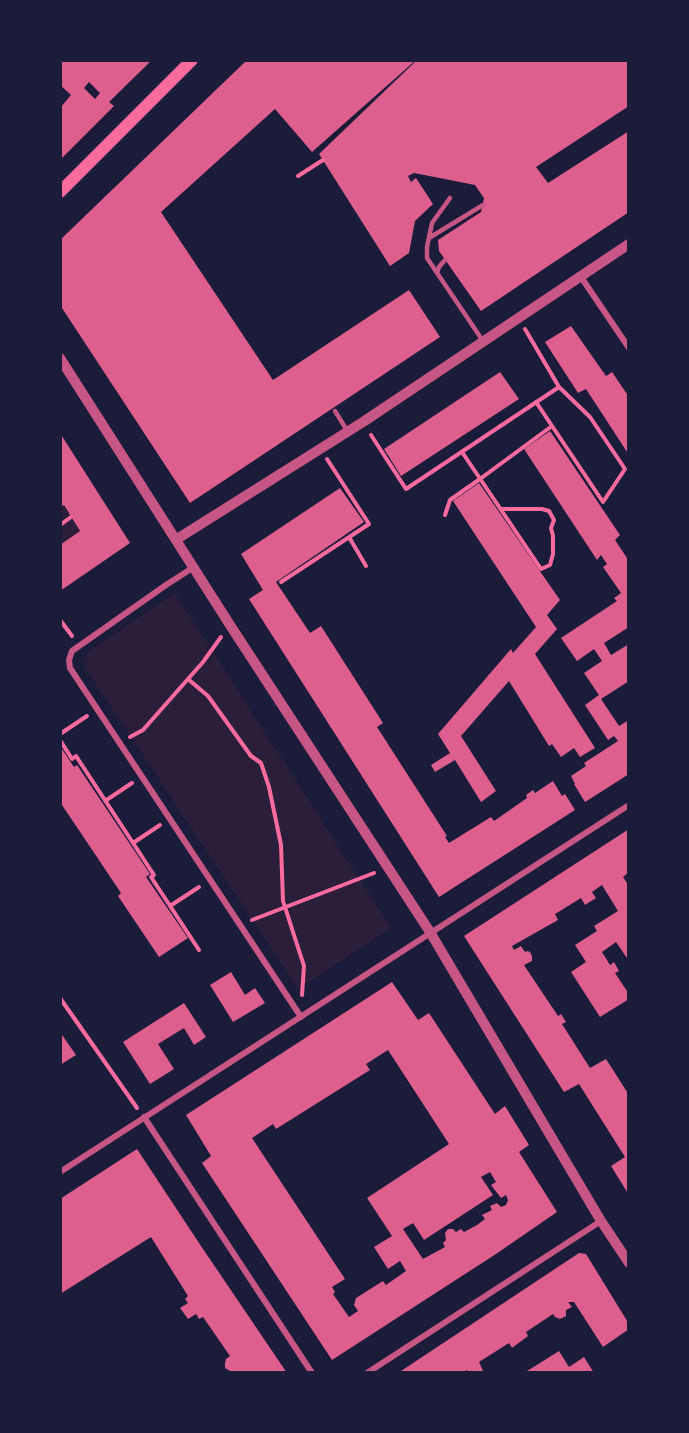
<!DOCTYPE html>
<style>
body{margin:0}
#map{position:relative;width:689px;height:1433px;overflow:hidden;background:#1b1b3a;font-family:"Exo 2",sans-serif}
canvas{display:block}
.frame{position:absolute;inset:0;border:62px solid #1b1b3a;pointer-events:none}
</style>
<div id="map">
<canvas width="689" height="1433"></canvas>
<div class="frame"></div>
</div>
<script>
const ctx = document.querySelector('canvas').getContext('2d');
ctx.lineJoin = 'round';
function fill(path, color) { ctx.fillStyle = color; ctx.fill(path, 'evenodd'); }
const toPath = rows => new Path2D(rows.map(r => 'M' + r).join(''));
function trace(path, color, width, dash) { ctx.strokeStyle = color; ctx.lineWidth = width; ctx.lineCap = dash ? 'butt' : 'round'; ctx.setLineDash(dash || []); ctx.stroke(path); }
fill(toPath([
 [64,505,80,531,60,545,60,507],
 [175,593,391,928,298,989,84,667,85,657,88,652]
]), '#2a1e3b');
fill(toPath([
 [60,60,152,60,109,102,114,106,60,160,60,108,71,95,60,85],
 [89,82,100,93,95,99,84,88],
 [247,60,416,60,312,152,275,109,161,212,273,380,409,290,440,337,190,503,60,305,60,240],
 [417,60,629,60,629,106,536,167,548,183,629,131,629,212,481,311,439,251,438,240,481,212,484,198,475,185,414,173,408,176,411,182,416,178,433,204,415,221,409,253,390,266,319,154],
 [571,326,606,376,612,372,629,397,629,455,586,389,578,393,545,342],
 [500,372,519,399,401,476,384,449],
 [550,431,620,535,615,540,629,561,629,627,604,643,611,655,629,644,629,681,601,699,619,726,629,720,629,774,585,802,574,784,575,784,571,776,586,766,584,763,618,741,614,736,608,740,585,705,599,695,584,673,602,661,594,649,577,661,561,638,617,601,614,598,621,593,603,567,607,564,601,555,597,560,524,449],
 [60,433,130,543,60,591,60,545,80,531,64,505,60,507],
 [479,483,560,600,547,615,557,629,535,654,595,748,580,757,574,748,561,757,552,744,549,746,509,681,461,736,496,791,481,802,455,760,435,772,431,765,450,753,438,734,511,649,513,653,536,627,453,501],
 [340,488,364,522,276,582,310,633,321,626,383,723,377,727,447,836,445,837,449,843,491,817,494,821,527,798,526,795,533,790,535,793,553,781,562,796,565,794,575,810,439,897,249,599,263,590,241,554],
 [60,746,74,767,77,765,150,874,146,877,188,938,159,957,118,896,121,893,60,802],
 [629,829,629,872,623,877,629,886,629,961,616,942,602,952,610,965,614,962,619,971,615,973,629,994,629,999,600,1017,571,972,586,962,575,945,597,931,594,926,618,911,602,885,592,892,596,898,585,905,581,898,555,914,558,920,512,946,514,950,521,946,525,952,527,951,530,952,532,956,532,961,524,965,558,1016,561,1014,566,1022,562,1024,590,1068,606,1059,629,1095,629,1195,611,1166,625,1157,579,1084,564,1092,464,936],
 [231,972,245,995,255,988,265,1003,233,1022,210,985],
 [392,982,418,1020,429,1013,495,1114,505,1106,529,1145,519,1152,557,1212,496,1254,332,1360,202,1163,211,1156,186,1115],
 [388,1050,449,1144,367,1198,392,1236,374,1247,388,1269,400,1261,406,1271,386,1285,383,1281,356,1298,354,1305,358,1311,349,1317,333,1294,335,1292,332,1287,345,1279,252,1138,273,1124,276,1129,370,1070,366,1064],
 [490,1172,496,1182,491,1185,501,1198,506,1195,508,1200,506,1205,501,1207,497,1203,490,1206,492,1210,482,1215,485,1219,477,1225,464,1232,461,1229,456,1232,453,1229,448,1229,445,1233,446,1240,443,1243,445,1247,423,1259,403,1229,413,1223,424,1240,493,1195,481,1177],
 [184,1003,206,1037,194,1045,184,1028,158,1044,174,1069,150,1084,123,1042],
 [60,1032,76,1055,60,1065],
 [137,1149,201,1246,287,1373,241,1373,236,1371,230,1371,225,1368,225,1363,226,1359,230,1356,203,1317,199,1319,196,1314,188,1319,180,1308,188,1303,185,1299,188,1296,151,1237,60,1294,60,1199],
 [579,1253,586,1254,629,1324,629,1329,603,1347,574,1302,568,1302,572,1307,566,1310,566,1316,560,1319,555,1317,553,1314,526,1332,528,1336,512,1348,509,1343,479,1362,484,1373,469,1373,467,1370,463,1373,398,1373],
 [559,1351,569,1367,584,1357,594,1373,524,1373]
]), '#dd5f8e');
trace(toPath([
 [298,176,323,160],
 [525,329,559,387,590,417,625,469,603,502,536,402],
 [371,435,406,489,559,387],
 [462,452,541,569,550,565,553,554,553,536,551,528,554,520,549,511,542,509,501,509],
 [445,515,450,500,480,479,552,426],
 [60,525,71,517],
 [349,537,366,566],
 [281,582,369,524,327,459],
 [60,620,72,636],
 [188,679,208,696,251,756,261,763,269,787,281,845,283,901,304,966,302,995],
 [60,734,87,716],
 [130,737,143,730,203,662,221,637],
 [60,740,72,759,76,756,154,875,151,877,199,950],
 [105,801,132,783],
 [133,843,160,825],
 [170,906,199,887],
 [252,920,374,873],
 [60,998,137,1108]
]), '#ff6b9d', 4);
trace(toPath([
 [450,198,432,223,427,247,427,258,483,341],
 [429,238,483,205],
 [437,273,439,267,445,260],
 [335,411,348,432]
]), '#c65784', 4.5);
trace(toPath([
 [581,277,629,348],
 [194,567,166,585,72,651,69,660,70,668,301,1017],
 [144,1117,312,1373],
 [60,1172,629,805],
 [367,1373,601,1221]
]), '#c65784', 6);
trace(toPath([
 [60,358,230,625,430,932,601,1221,629,1263],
 [177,539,363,422,629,244]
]), '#c65784', 10);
trace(toPath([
 [60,192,192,60]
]), '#ff6b9d', 12);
</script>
